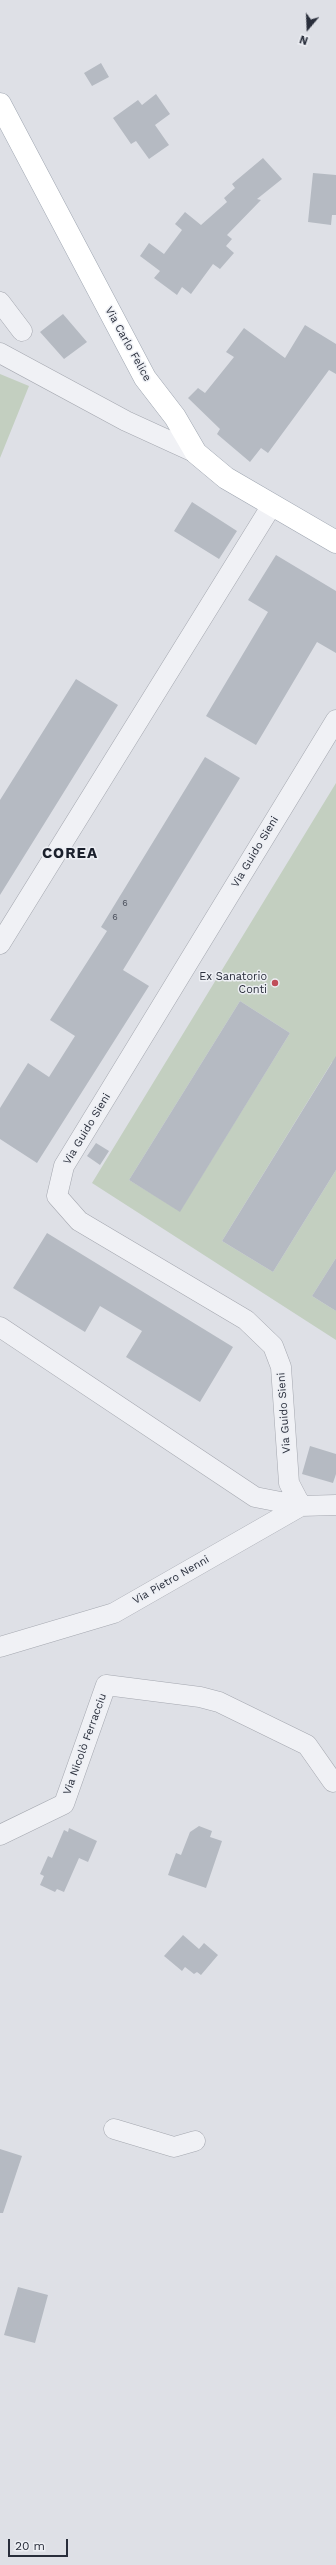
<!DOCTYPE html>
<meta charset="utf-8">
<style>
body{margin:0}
#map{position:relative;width:336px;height:2565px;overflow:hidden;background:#dee0e6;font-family:"Work Sans",sans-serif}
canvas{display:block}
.north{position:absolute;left:288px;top:8px;width:40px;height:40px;-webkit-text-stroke:3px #edeff4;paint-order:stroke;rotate:199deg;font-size:11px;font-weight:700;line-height:16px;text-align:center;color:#292e3b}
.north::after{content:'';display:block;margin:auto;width:14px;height:18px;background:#292e3b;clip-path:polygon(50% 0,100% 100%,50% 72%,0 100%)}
.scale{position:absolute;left:8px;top:2539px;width:60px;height:18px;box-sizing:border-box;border:2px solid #292e3b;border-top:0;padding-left:5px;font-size:12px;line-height:14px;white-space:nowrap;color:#292e3b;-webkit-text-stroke:3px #edeff4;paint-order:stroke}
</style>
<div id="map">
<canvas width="336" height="2565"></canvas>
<div class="north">N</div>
<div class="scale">20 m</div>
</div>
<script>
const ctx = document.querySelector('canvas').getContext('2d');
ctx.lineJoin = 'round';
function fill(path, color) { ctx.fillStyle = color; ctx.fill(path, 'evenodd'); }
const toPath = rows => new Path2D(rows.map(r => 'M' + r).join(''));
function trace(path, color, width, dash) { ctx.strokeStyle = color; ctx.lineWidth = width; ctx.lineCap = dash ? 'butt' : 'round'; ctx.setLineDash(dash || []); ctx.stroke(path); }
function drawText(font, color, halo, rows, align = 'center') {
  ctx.font = font + ' "Work Sans",sans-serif'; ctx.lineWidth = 3; ctx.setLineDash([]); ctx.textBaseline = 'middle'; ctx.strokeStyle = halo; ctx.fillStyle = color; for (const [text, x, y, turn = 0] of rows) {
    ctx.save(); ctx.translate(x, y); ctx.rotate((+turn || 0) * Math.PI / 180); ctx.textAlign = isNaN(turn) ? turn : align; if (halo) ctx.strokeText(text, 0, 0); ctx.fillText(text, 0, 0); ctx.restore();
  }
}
fill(toPath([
 [0,374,29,386,0,458],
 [336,783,336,1064,332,1062,222,1241,273,1272,336,1170,336,1258,312,1296,336,1311,336,1340,92,1183],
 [240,1001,290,1033,180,1211,129,1180]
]), '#c3cfc0');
fill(toPath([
 [101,63,109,77,92,86,84,73],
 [156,94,170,114,155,125,169,145,149,159,136,141,131,144,113,118,138,100,142,105],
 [263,158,282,179,257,199,261,200,227,235,232,239,226,246,234,253,220,269,213,264,191,294,182,287,177,295,154,278,160,271,140,256,149,243,164,254,182,230,175,224,185,212,201,225,227,202,224,198,235,188,232,184],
 [313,173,336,175,336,215,332,215,331,225,308,222],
 [63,314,87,342,64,359,40,332],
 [305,325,336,344,336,374,329,370,268,453,261,448,250,462,217,434,220,429,188,398,198,388,205,393,234,357,226,352,244,328,285,358],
 [192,502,237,531,219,559,174,531],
 [276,555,336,591,336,653,317,642,256,745,206,716,268,612,248,600],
 [76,679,118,705,0,895,0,800],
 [205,757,240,778,123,970,149,986,37,1163,0,1139,0,1108,28,1063,49,1077,75,1036,50,1020,107,931,101,927],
 [240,1001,290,1033,180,1212,129,1180],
 [336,1056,336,1170,273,1272,222,1241],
 [96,1143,109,1151,100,1165,87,1156],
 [47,1233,233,1347,200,1402,126,1357,142,1331,100,1306,85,1332,13,1288],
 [336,1258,336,1311,312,1296],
 [310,1446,336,1454,336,1474,333,1483,302,1474],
 [199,1826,212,1831,210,1837,222,1841,206,1888,168,1875,176,1853,181,1855,190,1832],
 [69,1828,97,1841,88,1862,79,1858,64,1892,57,1889,55,1892,40,1885,44,1876,40,1874,48,1856,52,1858,64,1830,68,1832],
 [183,1935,199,1949,204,1943,218,1955,201,1975,197,1972,194,1974,185,1967,182,1971,164,1956],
 [0,2149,22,2156,3,2213,0,2213],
 [18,2287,48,2295,35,2343,4,2335]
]), '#b5bac2');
const minor = toPath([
 [0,302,22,331],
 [0,353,126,421,196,453],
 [0,944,272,505],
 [0,1327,255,1497,301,1506],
 [301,1506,289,1483,281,1367,273,1346,246,1320,79,1221,57,1196,64,1166,336,720],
 [0,1647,114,1613,301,1506,336,1505],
 [0,1835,64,1804,106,1685,200,1697,219,1702,307,1745,333,1782],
 [114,2129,174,2147,195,2141]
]);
const major = toPath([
 [0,104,145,378,175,417,196,453,226,478,336,542]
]);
trace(minor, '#a4a7af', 21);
trace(major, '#9ea5b0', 23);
trace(minor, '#f0f1f5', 20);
trace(major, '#fff', 22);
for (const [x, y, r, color] of [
 [275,983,4,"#c04e5a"]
]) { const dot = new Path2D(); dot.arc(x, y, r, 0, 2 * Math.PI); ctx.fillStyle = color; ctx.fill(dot); trace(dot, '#edeff4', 1.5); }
drawText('9px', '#4c515d', null, [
 ["6",125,903],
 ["6",115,917]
]);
drawText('11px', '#292e3b', '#edeff4', [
 ["Via Carlo Felice",128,344,61],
 ["Via Guido Sieni",255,852,-59],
 ["Via Guido Sieni",87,1129,-59],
 ["Via Guido Sieni",284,1413,-94],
 ["Via Pietro Nenni",171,1580,-30],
 ["Via Nicolò Ferracciu",85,1744,-70]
]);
drawText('11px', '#292e3b', '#edeff4', [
 ["Ex Sanatorio",267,977],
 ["Conti",267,990]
], 'right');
ctx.letterSpacing = '1px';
drawText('bold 15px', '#1b202c', '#edeff4', [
 ["COREA",70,854]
]);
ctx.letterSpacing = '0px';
</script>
